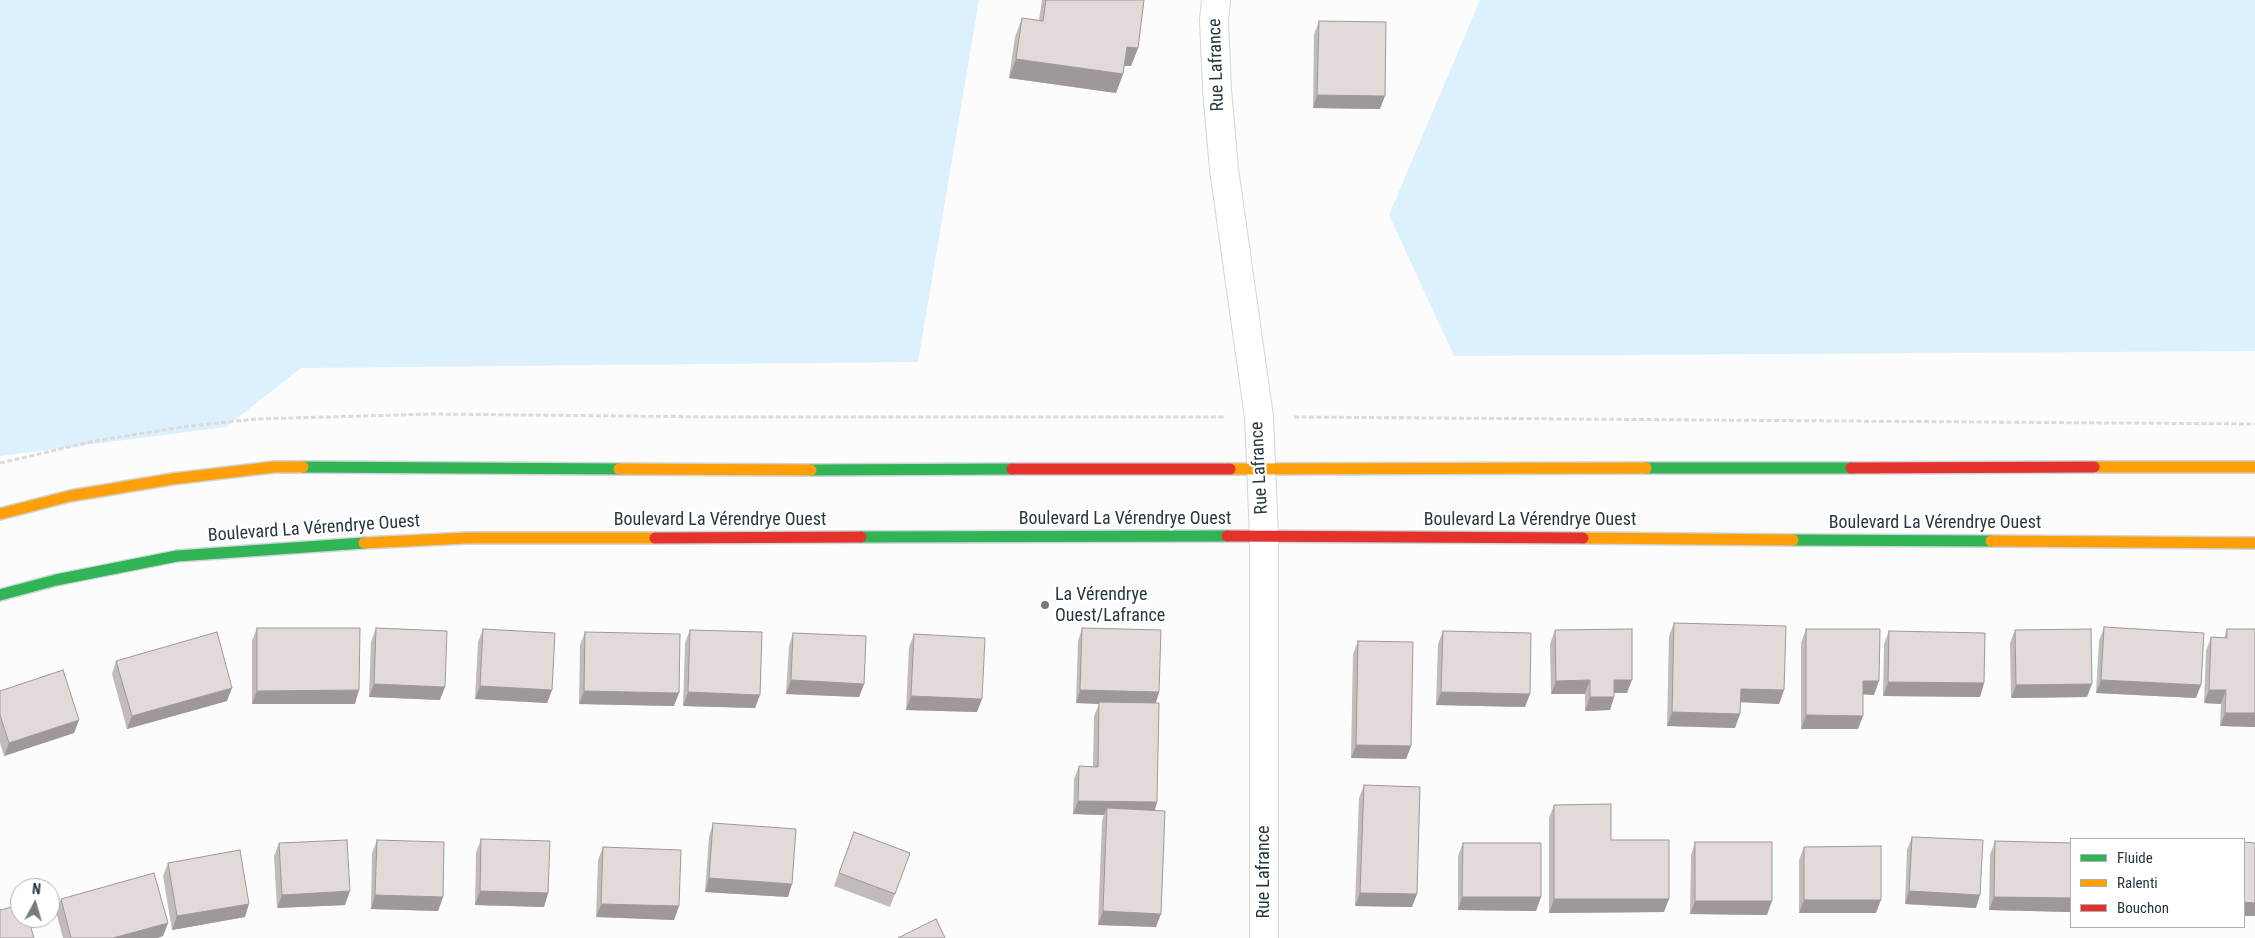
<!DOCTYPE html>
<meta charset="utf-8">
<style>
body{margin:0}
#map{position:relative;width:2255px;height:938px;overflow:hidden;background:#fcfcfc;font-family:"Roboto Condensed",sans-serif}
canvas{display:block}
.legend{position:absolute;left:2070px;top:838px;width:175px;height:90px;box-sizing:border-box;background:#fff;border:1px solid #a9afb3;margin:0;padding:6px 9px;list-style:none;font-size:15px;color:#293740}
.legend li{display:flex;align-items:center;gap:10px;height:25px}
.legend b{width:25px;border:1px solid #a9afb3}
.north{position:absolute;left:10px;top:878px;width:50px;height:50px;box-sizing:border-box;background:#fff;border:1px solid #a9afb3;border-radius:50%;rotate:6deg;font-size:14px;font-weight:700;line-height:20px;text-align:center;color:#293740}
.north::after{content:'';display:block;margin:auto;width:18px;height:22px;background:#737c82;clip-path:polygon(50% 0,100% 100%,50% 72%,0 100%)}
</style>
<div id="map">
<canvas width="2255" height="938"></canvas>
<ul class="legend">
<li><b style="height:6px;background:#30b455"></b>Fluide</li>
<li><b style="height:6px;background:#ff9f0a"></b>Ralenti</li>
<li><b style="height:6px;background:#e5322d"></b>Bouchon</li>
</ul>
<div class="north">N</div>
</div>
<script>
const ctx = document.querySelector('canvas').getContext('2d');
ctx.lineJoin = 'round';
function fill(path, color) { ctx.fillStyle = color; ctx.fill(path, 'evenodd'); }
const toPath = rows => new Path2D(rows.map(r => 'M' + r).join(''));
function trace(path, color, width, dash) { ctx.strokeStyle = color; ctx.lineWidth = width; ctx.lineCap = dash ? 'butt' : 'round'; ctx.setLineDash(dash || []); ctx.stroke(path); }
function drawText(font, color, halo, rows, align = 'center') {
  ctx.font = font + ' "Roboto Condensed",sans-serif'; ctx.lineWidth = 4.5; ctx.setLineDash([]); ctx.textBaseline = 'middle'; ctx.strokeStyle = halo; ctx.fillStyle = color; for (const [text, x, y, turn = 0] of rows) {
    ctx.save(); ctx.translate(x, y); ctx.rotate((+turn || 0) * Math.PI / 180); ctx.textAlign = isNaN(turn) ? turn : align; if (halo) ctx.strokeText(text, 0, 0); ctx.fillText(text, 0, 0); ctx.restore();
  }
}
fill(toPath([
 [0,0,979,0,918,362,301,368,226,427,0,456],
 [1480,0,2255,0,2255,351,1454,356,1389,215]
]), '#ddf0fd');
const street = toPath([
 [1216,0,1214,20,1217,90,1224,169,1259,417,1264,536,1264,938]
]);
const fast = toPath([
 [303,467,619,469],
 [1646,468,1851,468],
 [811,470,1012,469],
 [861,537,1227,536],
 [1793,540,1991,541],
 [0,595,56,580,177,556,364,543]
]);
const slow = toPath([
 [2094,467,2255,467],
 [619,469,811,470],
 [1230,469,1646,468],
 [0,514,70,496,172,479,274,467,303,467],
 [1583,538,1793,540],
 [1991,541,2255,543],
 [364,543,467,538,655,538]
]);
const jam = toPath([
 [1851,468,2094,467],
 [1012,469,1230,469],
 [1227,536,1583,538],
 [655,538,861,537]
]);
trace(street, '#cfd6da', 30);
trace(fast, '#cfd6da', 14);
trace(slow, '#cfd6da', 14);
trace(jam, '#cfd6da', 14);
trace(toPath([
 [1294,417,2255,424],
 [0,463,95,441,182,427,255,419,434,414,717,417,1225,417]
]), '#d9dbdc', 3, [5, 2.5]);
trace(street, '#fff', 28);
trace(fast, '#30b455', 11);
trace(slow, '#ff9f0a', 11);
trace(jam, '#e5322d', 11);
fill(toPath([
 [1042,0,1144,0,1138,48,1131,66,1124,66,1123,74,1116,93,1009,78,1015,37,1022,18,1039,20],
 [1319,21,1380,109,1313,108,1314,34],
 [1674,623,1784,690,1779,704,1740,702,1735,728,1667,726,1669,636],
 [2104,627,2196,698,2096,693,2099,641],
 [257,628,355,704,252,704,252,641],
 [376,628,440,700,369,697,371,642],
 [1082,628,1159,692,1155,703,1157,802,1155,810,1156,927,1098,925,1102,821,1104,815,1073,814,1074,779,1079,766,1093,767,1094,716,1099,704,1076,703,1078,641],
 [483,629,552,690,547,703,475,699,478,642],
 [1806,629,1874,695,1863,694,1858,729,1801,729,1801,643],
 [2227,629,2255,629,2255,727,2220,726,2221,704,2204,703,2206,651,2211,637,2224,638],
 [690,630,755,708,683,706,685,643],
 [1555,630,1627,693,1614,693,1614,697,1610,710,1585,711,1585,694,1551,694,1550,644],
 [2015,630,2087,697,2011,698,2010,643],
 [1443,631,1525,707,1436,705,1438,644],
 [1889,631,1984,683,1980,697,1883,696,1884,644],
 [585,632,674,706,579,704,580,645],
 [793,633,864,684,859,697,786,694,789,646],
 [914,634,977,712,906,710,909,647],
 [1358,641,1411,746,1406,759,1351,758,1353,654],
 [116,661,227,701,127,729,112,674],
 [0,691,79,720,74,733,4,756,0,743],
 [1364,785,1412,907,1355,906,1359,798],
 [1554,805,1664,912,1549,913,1549,818],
 [713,823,788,897,705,892,709,837],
 [854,832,910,853,890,907,834,886],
 [1912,837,1976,908,1905,904,1907,850],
 [481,839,548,893,544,907,475,905,476,853],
 [377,840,443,897,438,911,371,909,372,853],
 [1995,841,2071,843,2071,912,1989,910,1990,855],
 [1695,842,1767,915,1690,914,1691,855],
 [279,843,345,905,277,908,274,856],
 [1463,843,1541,897,1536,911,1458,910,1458,856],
 [603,847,679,906,674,920,596,917,598,860],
 [1804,847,1876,913,1799,913,1799,860],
 [168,863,245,917,172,930,163,876],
 [61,899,168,923,163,936,157,938,63,938,56,912]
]), '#c2bbbb');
fill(toPath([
 [1127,47,1138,48,1131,66,1120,65],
 [1016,59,1123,74,1116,93,1009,78],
 [1317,95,1385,96,1380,109,1313,108],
 [791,680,864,684,859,697,786,694],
 [1590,680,1585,694,1551,694,1556,681],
 [1614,680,1632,680,1627,693,1610,693],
 [2101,680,2201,685,2196,698,2096,693],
 [1863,681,1879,681,1874,695,1858,694],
 [1888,682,1984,683,1980,697,1883,696],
 [374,684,445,687,440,700,369,697],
 [2092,684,2087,697,2011,698,2016,685],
 [480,686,552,690,547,703,475,699],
 [232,688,227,701,127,729,132,716],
 [1741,689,1784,690,1779,704,1736,702],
 [359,690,355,704,252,704,257,691],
 [1080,690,1159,692,1155,706,1076,703],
 [2209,690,2226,690,2221,704,2204,703],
 [584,691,679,693,674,706,579,704],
 [688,692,760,695,755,708,683,706],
 [1441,692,1530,694,1525,707,1436,705],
 [911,696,982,699,977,712,906,710],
 [1590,697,1614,697,1610,710,1585,711],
 [1672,712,1740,714,1735,728,1667,726],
 [2225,713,2255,713,2255,727,2220,726],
 [1806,715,1863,716,1858,729,1801,729],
 [79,720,74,733,4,756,9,743],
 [1356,745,1411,746,1406,759,1351,758],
 [1078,801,1157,802,1153,816,1107,808,1104,815,1073,814],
 [709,878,792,884,788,897,705,892],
 [350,891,345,905,277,908,282,895],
 [480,891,548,893,544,907,475,905],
 [1909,891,1980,895,1976,908,1905,904],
 [1360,893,1417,894,1412,907,1355,906],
 [375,895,443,897,438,911,371,909],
 [1462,897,1541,897,1536,911,1458,910],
 [1994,897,2071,898,2071,912,1989,910],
 [1554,899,1669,899,1664,912,1549,913],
 [1804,900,1881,900,1876,913,1799,913],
 [1695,901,1772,901,1767,915,1690,914],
 [2244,902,2255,903,2255,916,2244,916],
 [249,904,245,917,172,930,177,916],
 [601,904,679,906,674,920,596,917],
 [1103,911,1161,914,1156,927,1098,925],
 [168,923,163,936,157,938,113,938]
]), '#9e9998');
const building = toPath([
 [1046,0,1144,0,1138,48,1127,47,1123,74,1016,59,1022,18,1043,21,1046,0],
 [1319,21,1386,22,1385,96,1317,95,1319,21],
 [1674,623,1786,626,1784,690,1741,689,1740,714,1672,712,1674,623],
 [2104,627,2204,633,2201,685,2101,680,2104,627],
 [257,628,360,628,359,690,257,691,257,628],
 [376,628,447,631,445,687,374,684,376,628],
 [1082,628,1161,630,1159,692,1080,690,1082,628],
 [483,629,555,633,552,690,480,686,483,629],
 [1632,629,1632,680,1614,680,1614,697,1590,697,1590,680,1556,681,1555,630,1632,629],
 [1806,629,1880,629,1879,681,1863,681,1863,716,1806,715,1806,629],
 [2091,629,2092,684,2016,685,2015,630,2091,629],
 [2227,629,2255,629,2255,713,2225,713,2226,690,2209,690,2211,637,2227,638,2227,629],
 [690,630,762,632,760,695,688,692,690,630],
 [1443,631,1531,633,1530,694,1441,692,1443,631],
 [1889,631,1985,633,1984,683,1888,682,1889,631],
 [217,632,232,688,132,716,116,661,217,632],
 [585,632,680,634,679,693,584,691,585,632],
 [793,633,866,636,864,684,791,680,793,633],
 [914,634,985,638,982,699,911,696,914,634],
 [1358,641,1413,642,1411,746,1356,745,1358,641],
 [63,670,79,720,9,743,0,715,0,691,63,670],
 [1099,702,1159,703,1157,802,1078,801,1079,766,1098,767,1099,702],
 [1364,785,1420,787,1417,894,1360,893,1364,785],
 [1611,804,1611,840,1669,840,1669,899,1554,899,1554,805,1611,804],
 [1107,808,1165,811,1161,914,1103,911,1107,808],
 [713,823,796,829,792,884,709,878,713,823],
 [854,832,910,853,895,894,839,873,854,832],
 [1912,837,1983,840,1980,895,1909,891,1912,837],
 [481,839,550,841,548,893,480,891,481,839],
 [347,840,350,891,282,895,279,843,347,840],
 [377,840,444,842,443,897,375,895,377,840],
 [1995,841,2071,843,2071,898,1994,897,1995,841],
 [1695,842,1772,842,1772,901,1695,901,1695,842],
 [2244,842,2255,843,2255,903,2244,902,2244,842],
 [1463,843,1541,843,1541,897,1462,897,1463,843],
 [1881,846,1881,900,1804,900,1804,847,1881,846],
 [603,847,681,850,679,906,601,904,603,847],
 [240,850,249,904,177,916,168,863,240,850],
 [154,873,168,923,113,938,71,938,61,899,154,873],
 [20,905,20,918,28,918,34,938,0,938,0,910,20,905],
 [936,919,945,938,898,938,936,919]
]);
fill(building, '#e2dad9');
trace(building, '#9e9998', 1);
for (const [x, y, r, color] of [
 [1045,605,5,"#737c82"]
]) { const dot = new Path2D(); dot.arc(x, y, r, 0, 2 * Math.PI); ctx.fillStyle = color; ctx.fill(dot); trace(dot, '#fff', 2); }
drawText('18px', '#293740', '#fff', [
 ["Rue Lafrance",1217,65,-92],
 ["Rue Lafrance",1260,468,-93],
 ["Boulevard La Vérendrye Ouest",1125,519],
 ["Boulevard La Vérendrye Ouest",720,520],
 ["Boulevard La Vérendrye Ouest",1530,520],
 ["Boulevard La Vérendrye Ouest",1935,523],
 ["Boulevard La Vérendrye Ouest",314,529,-4],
 ["Rue Lafrance",1264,872,-90]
]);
drawText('18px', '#293740', '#fff', [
 ["La Vérendrye",1055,595],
 ["Ouest/Lafrance",1055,616]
], 'left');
</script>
